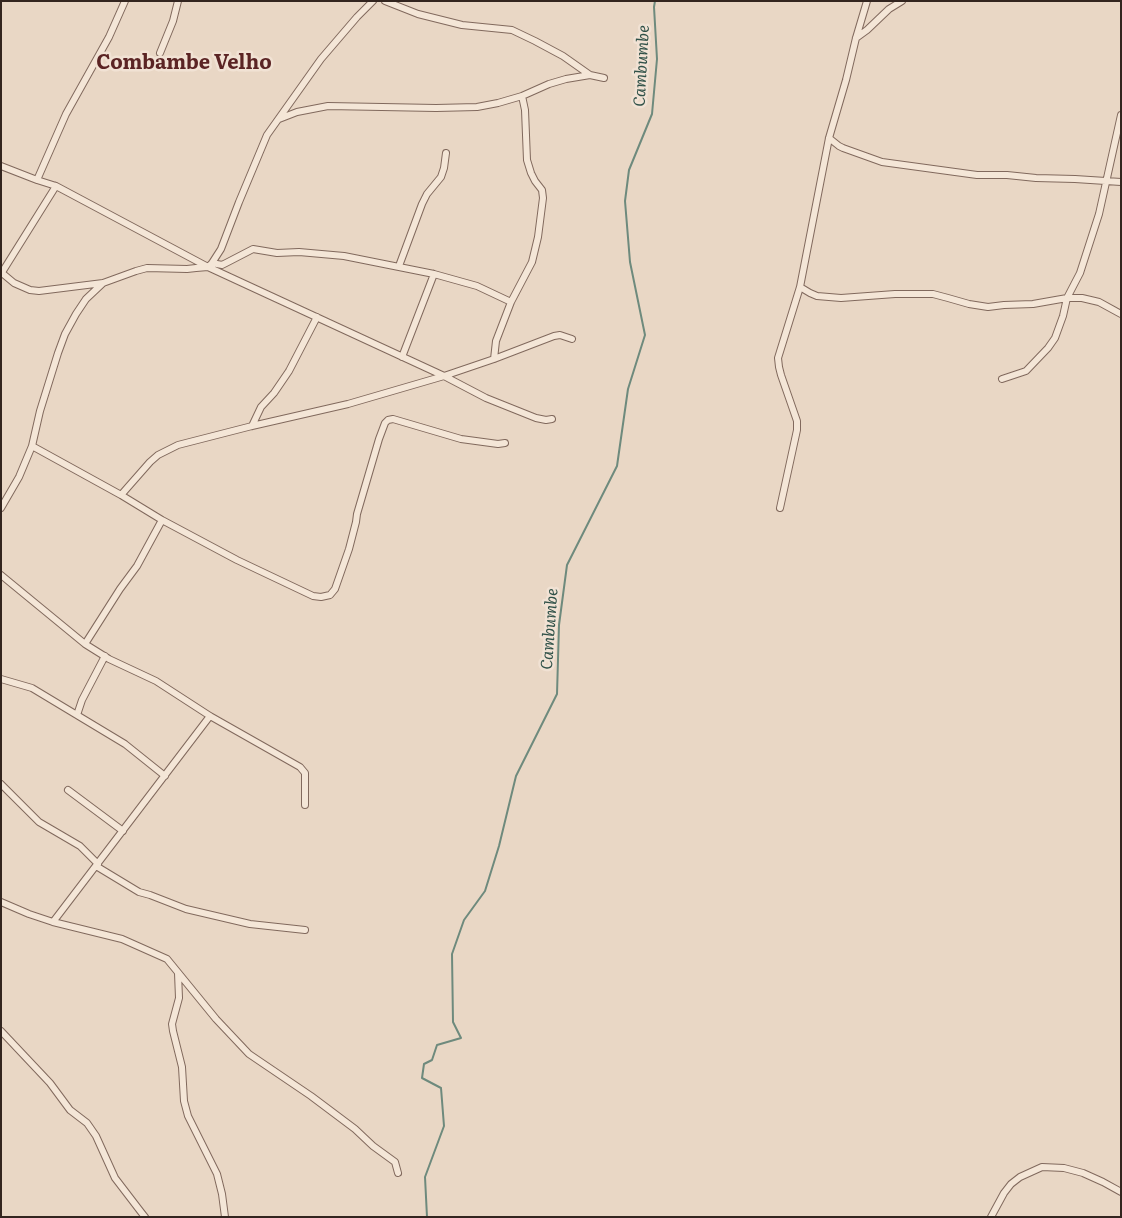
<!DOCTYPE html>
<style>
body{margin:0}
#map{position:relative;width:1122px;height:1218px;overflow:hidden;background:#e9d7c5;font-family:Literata,serif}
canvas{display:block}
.frame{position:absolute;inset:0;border:2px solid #33251f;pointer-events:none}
</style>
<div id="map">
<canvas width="1122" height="1218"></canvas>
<div class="frame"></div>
</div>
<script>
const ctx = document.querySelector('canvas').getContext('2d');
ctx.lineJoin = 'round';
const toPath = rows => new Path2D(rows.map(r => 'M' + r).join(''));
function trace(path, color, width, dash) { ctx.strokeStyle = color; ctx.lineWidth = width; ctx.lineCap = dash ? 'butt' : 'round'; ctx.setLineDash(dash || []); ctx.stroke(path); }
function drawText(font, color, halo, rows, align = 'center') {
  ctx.font = font + ' Literata,serif'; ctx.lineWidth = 5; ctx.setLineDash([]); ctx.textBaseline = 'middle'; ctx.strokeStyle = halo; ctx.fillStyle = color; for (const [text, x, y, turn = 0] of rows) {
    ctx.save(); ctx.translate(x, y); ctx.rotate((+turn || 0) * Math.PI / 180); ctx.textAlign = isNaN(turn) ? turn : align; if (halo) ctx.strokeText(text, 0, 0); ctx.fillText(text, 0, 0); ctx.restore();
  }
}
trace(toPath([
 [427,1217,425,1177,444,1126,441,1088,422,1078,424,1064,432,1060,437,1045,461,1038,453,1022,452,954,464,920,485,891,499,846,516,776,557,694,559,625,567,565,617,466,628,389,645,335,630,262,625,201,629,170,652,114,657,59,654,7,655,1]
]), '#6e8a7d', 2);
const minor = toPath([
 [385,1,418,14,462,25,512,30,535,41,563,56,590,75,604,78],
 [856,38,867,30,889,9,902,1],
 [160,53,173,21,178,1],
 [279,119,297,112,328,106,436,108,477,107,498,103,522,96,549,84,566,79,590,75],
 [829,138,839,146,843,148,882,162,977,175,1007,175,1036,178,1075,179,1121,182],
 [1,166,37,180,56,186,208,267,444,376,486,398,536,418,546,420,552,419],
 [37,180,66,114,109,37,125,1],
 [212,263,222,265,226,263,253,249,277,253,299,252,344,256,434,274,477,286,511,302],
 [399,266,422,204,427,194,441,177,444,168,446,153],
 [2,273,14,283,30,290,39,291,103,283],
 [1,274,56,186],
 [800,287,810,293,817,296,841,298,895,294,933,294,948,298,969,304,988,307,1004,305,1033,304,1067,298,1082,298,1099,302,1121,314],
 [402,357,434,274],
 [494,359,496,341,511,302,532,262,538,237,543,198,542,190,535,181,531,173,527,160,525,110,522,96],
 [1002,379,1026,371,1048,348,1055,338,1063,316,1067,298,1080,273,1099,214,1121,115],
 [252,426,261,407,274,393,289,371,317,317],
 [32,446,121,495,162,520,237,560,313,596,321,597,330,595,335,589,349,549,356,522,357,514,379,439,385,423,388,420,393,419,461,439,498,444,505,443],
 [121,495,150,462,158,455,178,445,252,426,348,404,444,376,494,359,554,336,560,335,572,339],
 [1,508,19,477,32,446,40,411,58,353,65,334,76,314,86,299,103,283,136,271,147,268,187,269,196,268,208,267,212,263,221,249,239,202,267,135,321,59,357,17,373,1],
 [780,508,797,430,797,421,781,375,779,367,778,358,800,287,829,138,846,80,856,38,867,1],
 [1,575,85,644,109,659,156,681,210,716,300,767,305,773,305,805],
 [85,644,120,589,137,566,162,520],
 [1,679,32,688,125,744,165,776],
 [77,715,82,700,105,656],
 [1,784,39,822,80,846,98,864],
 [68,790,123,831],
 [96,866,139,892,150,895,186,909,250,924,305,930],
 [1,902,29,914,53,922,122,939,167,959,216,1019,249,1054,311,1096,355,1129,373,1146,395,1162,398,1173],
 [53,922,210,716],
 [178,973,179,998,172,1024,173,1031,182,1067,184,1101,188,1116,217,1174,222,1194,225,1217],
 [1,1031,50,1083,70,1110,87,1123,96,1136,115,1178,141,1212,145,1217],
 [991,1217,1004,1193,1011,1184,1020,1177,1042,1167,1064,1168,1083,1173,1103,1182,1121,1192]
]);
trace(minor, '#81695d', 8);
trace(minor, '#f4e6d7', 6);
drawText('italic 16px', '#305148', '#f1e2d4', [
 ["Cambumbe",642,66,-87],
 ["Cambumbe",550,629,-86]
]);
drawText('bold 20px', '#5b2424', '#f1e2d4', [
 ["Combambe Velho",184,63]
]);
</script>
